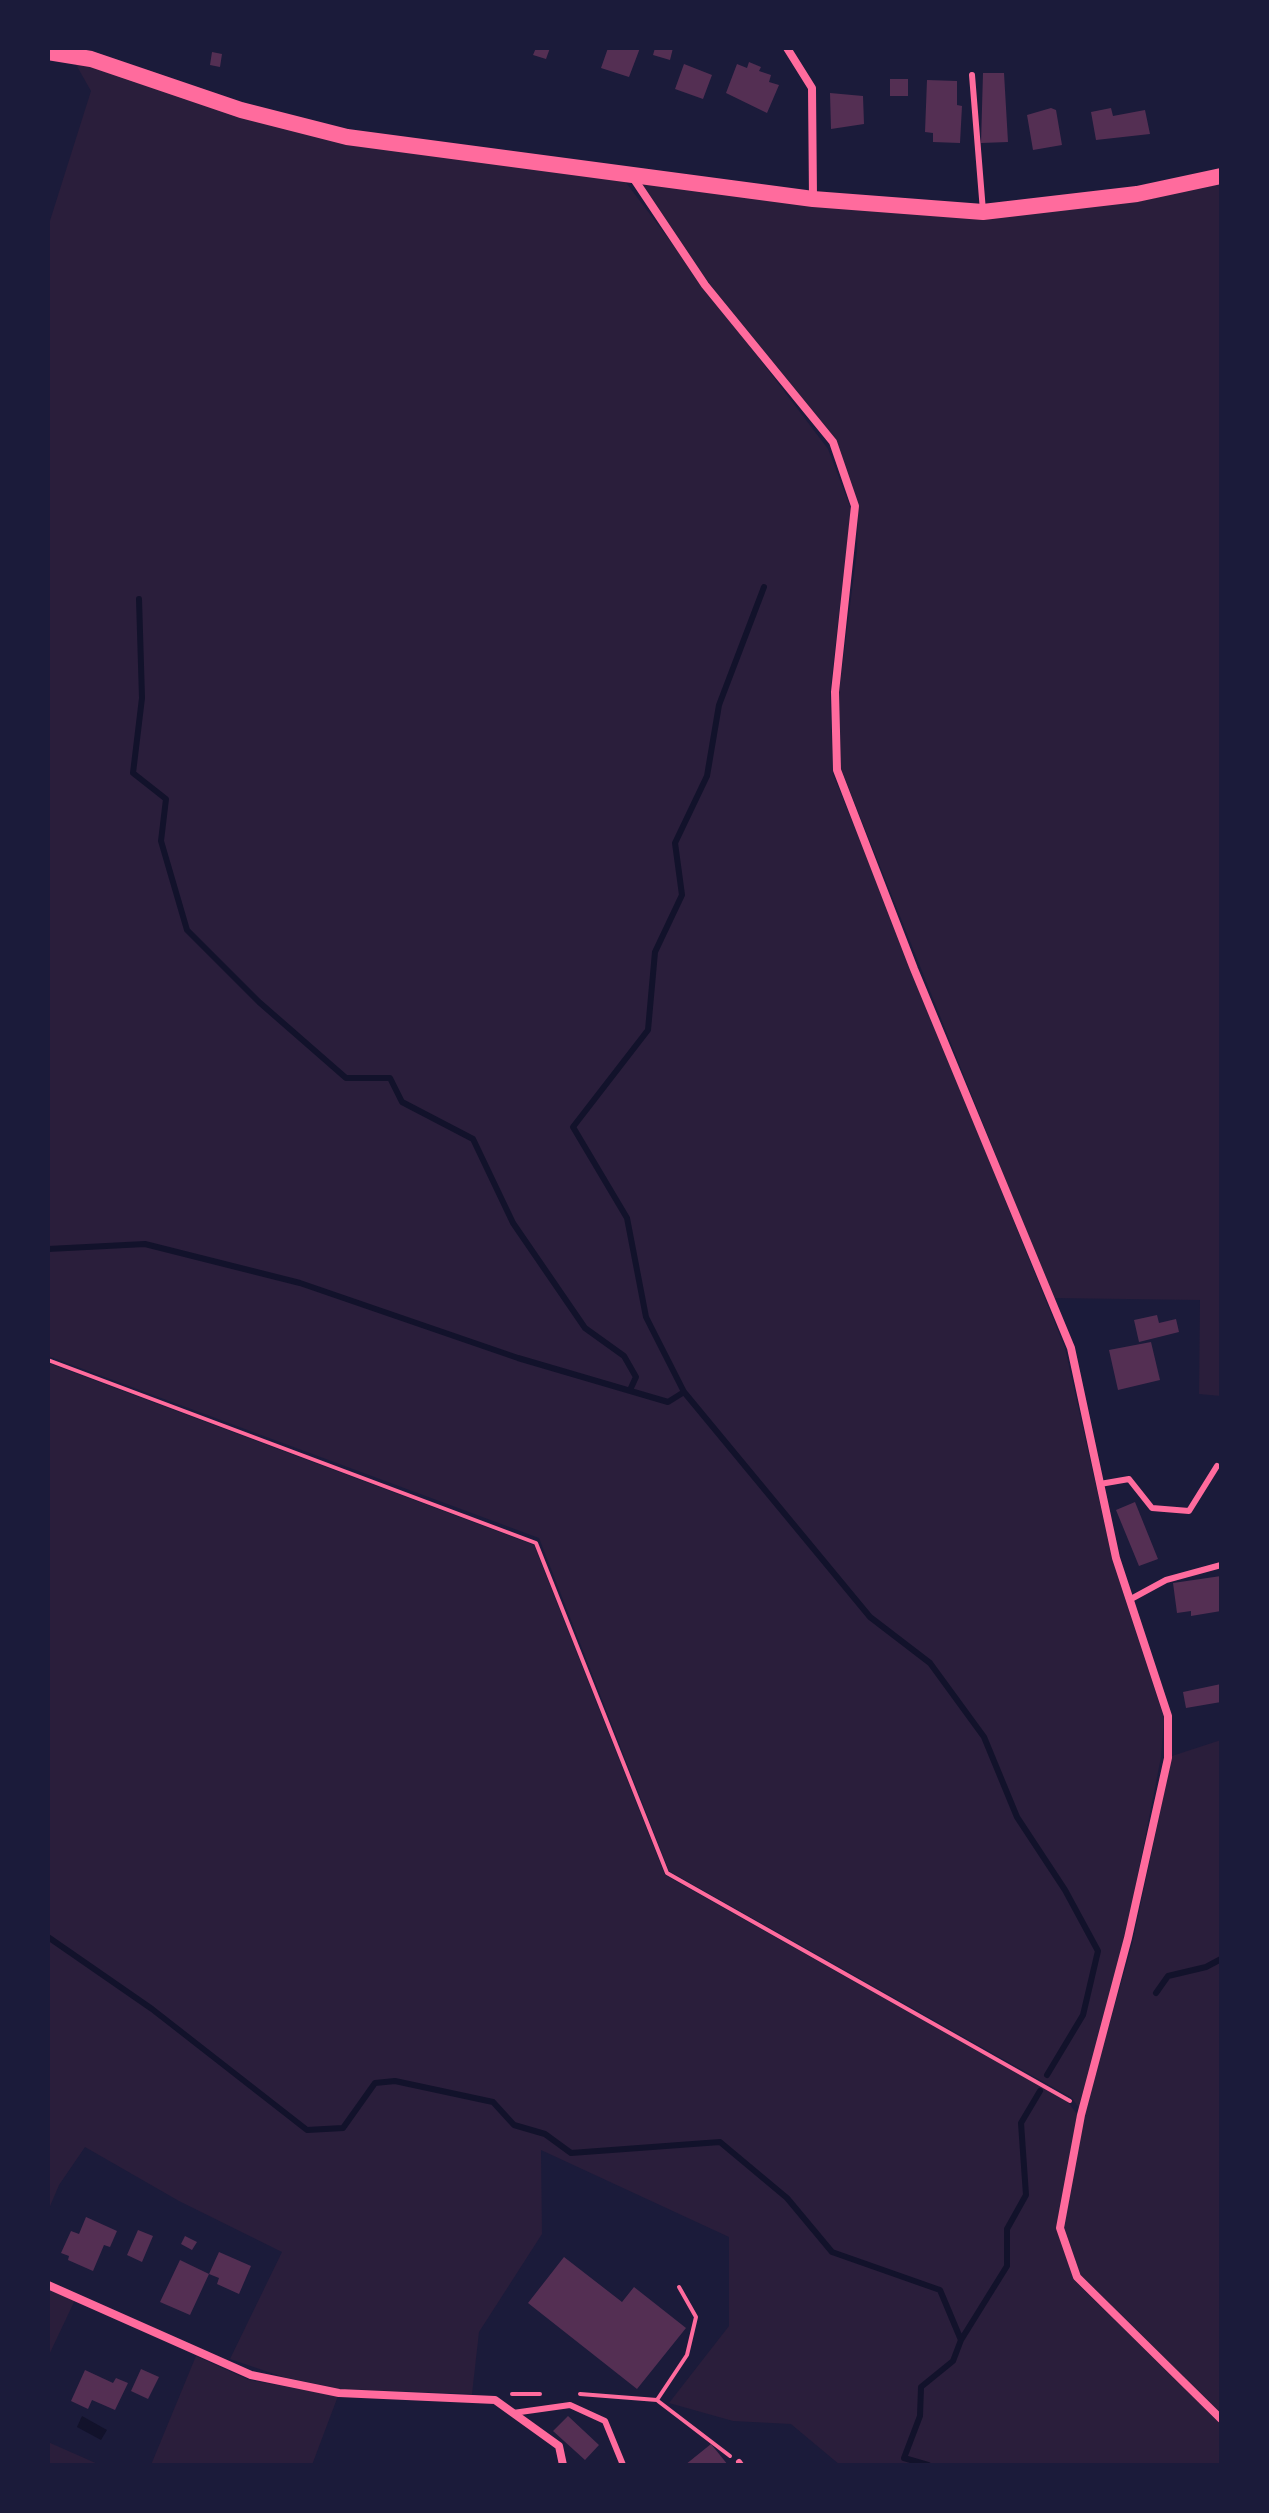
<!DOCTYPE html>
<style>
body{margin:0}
#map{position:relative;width:1269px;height:2513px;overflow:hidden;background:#1b1b3a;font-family:"DM Sans",sans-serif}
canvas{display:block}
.frame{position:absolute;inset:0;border:50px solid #1b1b3a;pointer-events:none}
</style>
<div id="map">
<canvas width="1269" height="2513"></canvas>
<div class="frame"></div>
</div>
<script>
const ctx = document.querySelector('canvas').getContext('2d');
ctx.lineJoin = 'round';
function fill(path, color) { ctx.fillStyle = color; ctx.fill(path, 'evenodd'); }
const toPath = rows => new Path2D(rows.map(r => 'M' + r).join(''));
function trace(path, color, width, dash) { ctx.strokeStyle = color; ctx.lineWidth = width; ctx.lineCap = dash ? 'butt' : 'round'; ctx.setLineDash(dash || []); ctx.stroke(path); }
fill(toPath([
 [70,54,146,69,329,137,624,180,828,449,851,509,830,693,833,774,1065,1348,1113,1562,1164,1718,1161,1757,1129,1920,1081,2111,1072,2098,669,1871,539,1538,48,1356,48,227,91,91],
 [633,180,984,218,1221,182,1221,1396,1199,1394,1200,1300,1053,1298,841,769,839,692,857,551,858,505,835,439,708,282],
 [48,1363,534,1545,665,1875,1068,2102,1079,2117,1056,2228,1074,2280,1221,2424,1221,2465,840,2465,791,2424,733,2421,669,2403,729,2326,729,2237,541,2150,542,2234,479,2332,472,2394,340,2389,283,2377,230,2359,282,2252,179,2201,85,2147,59,2185,48,2211],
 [1221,1740,1221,2415,1080,2275,1064,2227,1083,2116,1132,1945,1172,1756],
 [48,2287,75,2300,48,2357],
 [196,2356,249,2380,338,2396,312,2465,151,2465],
 [48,2442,100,2465,48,2465]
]), '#2a1e3b');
fill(toPath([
 [82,2416,107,2430,101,2440,77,2427]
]), '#12122b');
trace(toPath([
 [764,587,719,705,707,776,675,843,682,895,655,952,648,1030,573,1127,627,1218,646,1317,684,1392,870,1617,930,1663,984,1737,1017,1817,1065,1890,1098,1951,1083,2015,1047,2075],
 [139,599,142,698,133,773,166,799,161,841,187,930,259,1002,346,1078,390,1078,402,1102,473,1139,513,1223,585,1328,624,1356,636,1377,630,1390],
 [48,1249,145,1244,300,1283,518,1358,668,1402,684,1392],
 [48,1937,152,2009,307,2130,343,2128,375,2083,395,2081,493,2102,514,2125,545,2134,571,2153,720,2142,787,2198,832,2252,940,2290,961,2340],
 [1156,1993,1168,1976,1206,1967,1221,1959],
 [928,2465,904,2458,920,2416,921,2387,953,2361,961,2340,1007,2266,1007,2229,1026,2195,1021,2123,1040,2091]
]), '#12122b', 6);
fill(toPath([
 [536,48,550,48,546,59,533,55],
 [608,48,640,48,629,77,601,68],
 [655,48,673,48,670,60,653,55],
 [212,52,222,54,220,67,210,65],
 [749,62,761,67,759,71,771,75,769,82,779,85,767,113,726,93,737,64,747,68],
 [684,64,712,75,703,99,675,89],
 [983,73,1004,73,1008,142,981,143],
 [890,79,908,79,908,96,890,96],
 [927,80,957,81,957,105,962,106,960,143,933,142,933,133,925,132],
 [830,93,863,96,864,124,831,129],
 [1051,108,1056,110,1062,145,1033,150,1027,115],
 [1111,108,1113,116,1145,110,1150,134,1096,140,1091,112],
 [1157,1315,1159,1323,1176,1319,1179,1332,1139,1342,1134,1320],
 [1151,1342,1160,1380,1118,1390,1109,1350],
 [1135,1502,1158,1559,1139,1566,1116,1510],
 [1221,1576,1221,1611,1191,1616,1191,1611,1177,1613,1173,1583],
 [1221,1684,1221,1702,1186,1708,1183,1692],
 [86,2217,117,2231,110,2247,104,2245,93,2271,68,2260,69,2256,61,2253,71,2231,79,2234],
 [138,2230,153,2236,142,2262,127,2255],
 [185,2236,197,2242,192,2250,181,2244],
 [219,2252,251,2266,239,2294,217,2284,219,2278,209,2274],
 [564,2257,622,2302,634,2287,686,2328,637,2389,528,2303],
 [180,2260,209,2274,190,2315,160,2302],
 [141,2369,159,2377,148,2399,131,2391],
 [85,2370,113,2383,116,2378,128,2383,115,2410,92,2400,88,2409,71,2401],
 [568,2416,599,2445,585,2460,553,2431],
 [711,2444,728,2465,685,2465]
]), '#542f53');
trace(toPath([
 [48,1360,536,1543,667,1873,1070,2101],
 [512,2394,540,2394],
 [580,2394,657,2400,687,2355,696,2317,679,2287],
 [658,2401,730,2456]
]), '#ff6b9d', 4);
trace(toPath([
 [972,75,983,211],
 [1100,1484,1129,1479,1152,1508,1189,1511,1217,1466],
 [1131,1599,1166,1580,1221,1565],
 [513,2413,570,2405,605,2421,623,2465],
 [739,2462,741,2465]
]), '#ff6b9d', 6);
trace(toPath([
 [787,48,812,88,813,198],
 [632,176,705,285,833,442,855,506,835,692,837,770,914,969,1071,1348,1116,1558,1168,1716,1168,1758,1128,1938,1081,2115,1060,2228,1077,2277,1221,2419],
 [48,2285,251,2375,339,2393,495,2400,559,2446,563,2465]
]), '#ff6b9d', 8);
trace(toPath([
 [48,52,91,59,241,110,347,137,813,199,983,212,1137,194,1221,176]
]), '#ff6b9d', 16);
</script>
